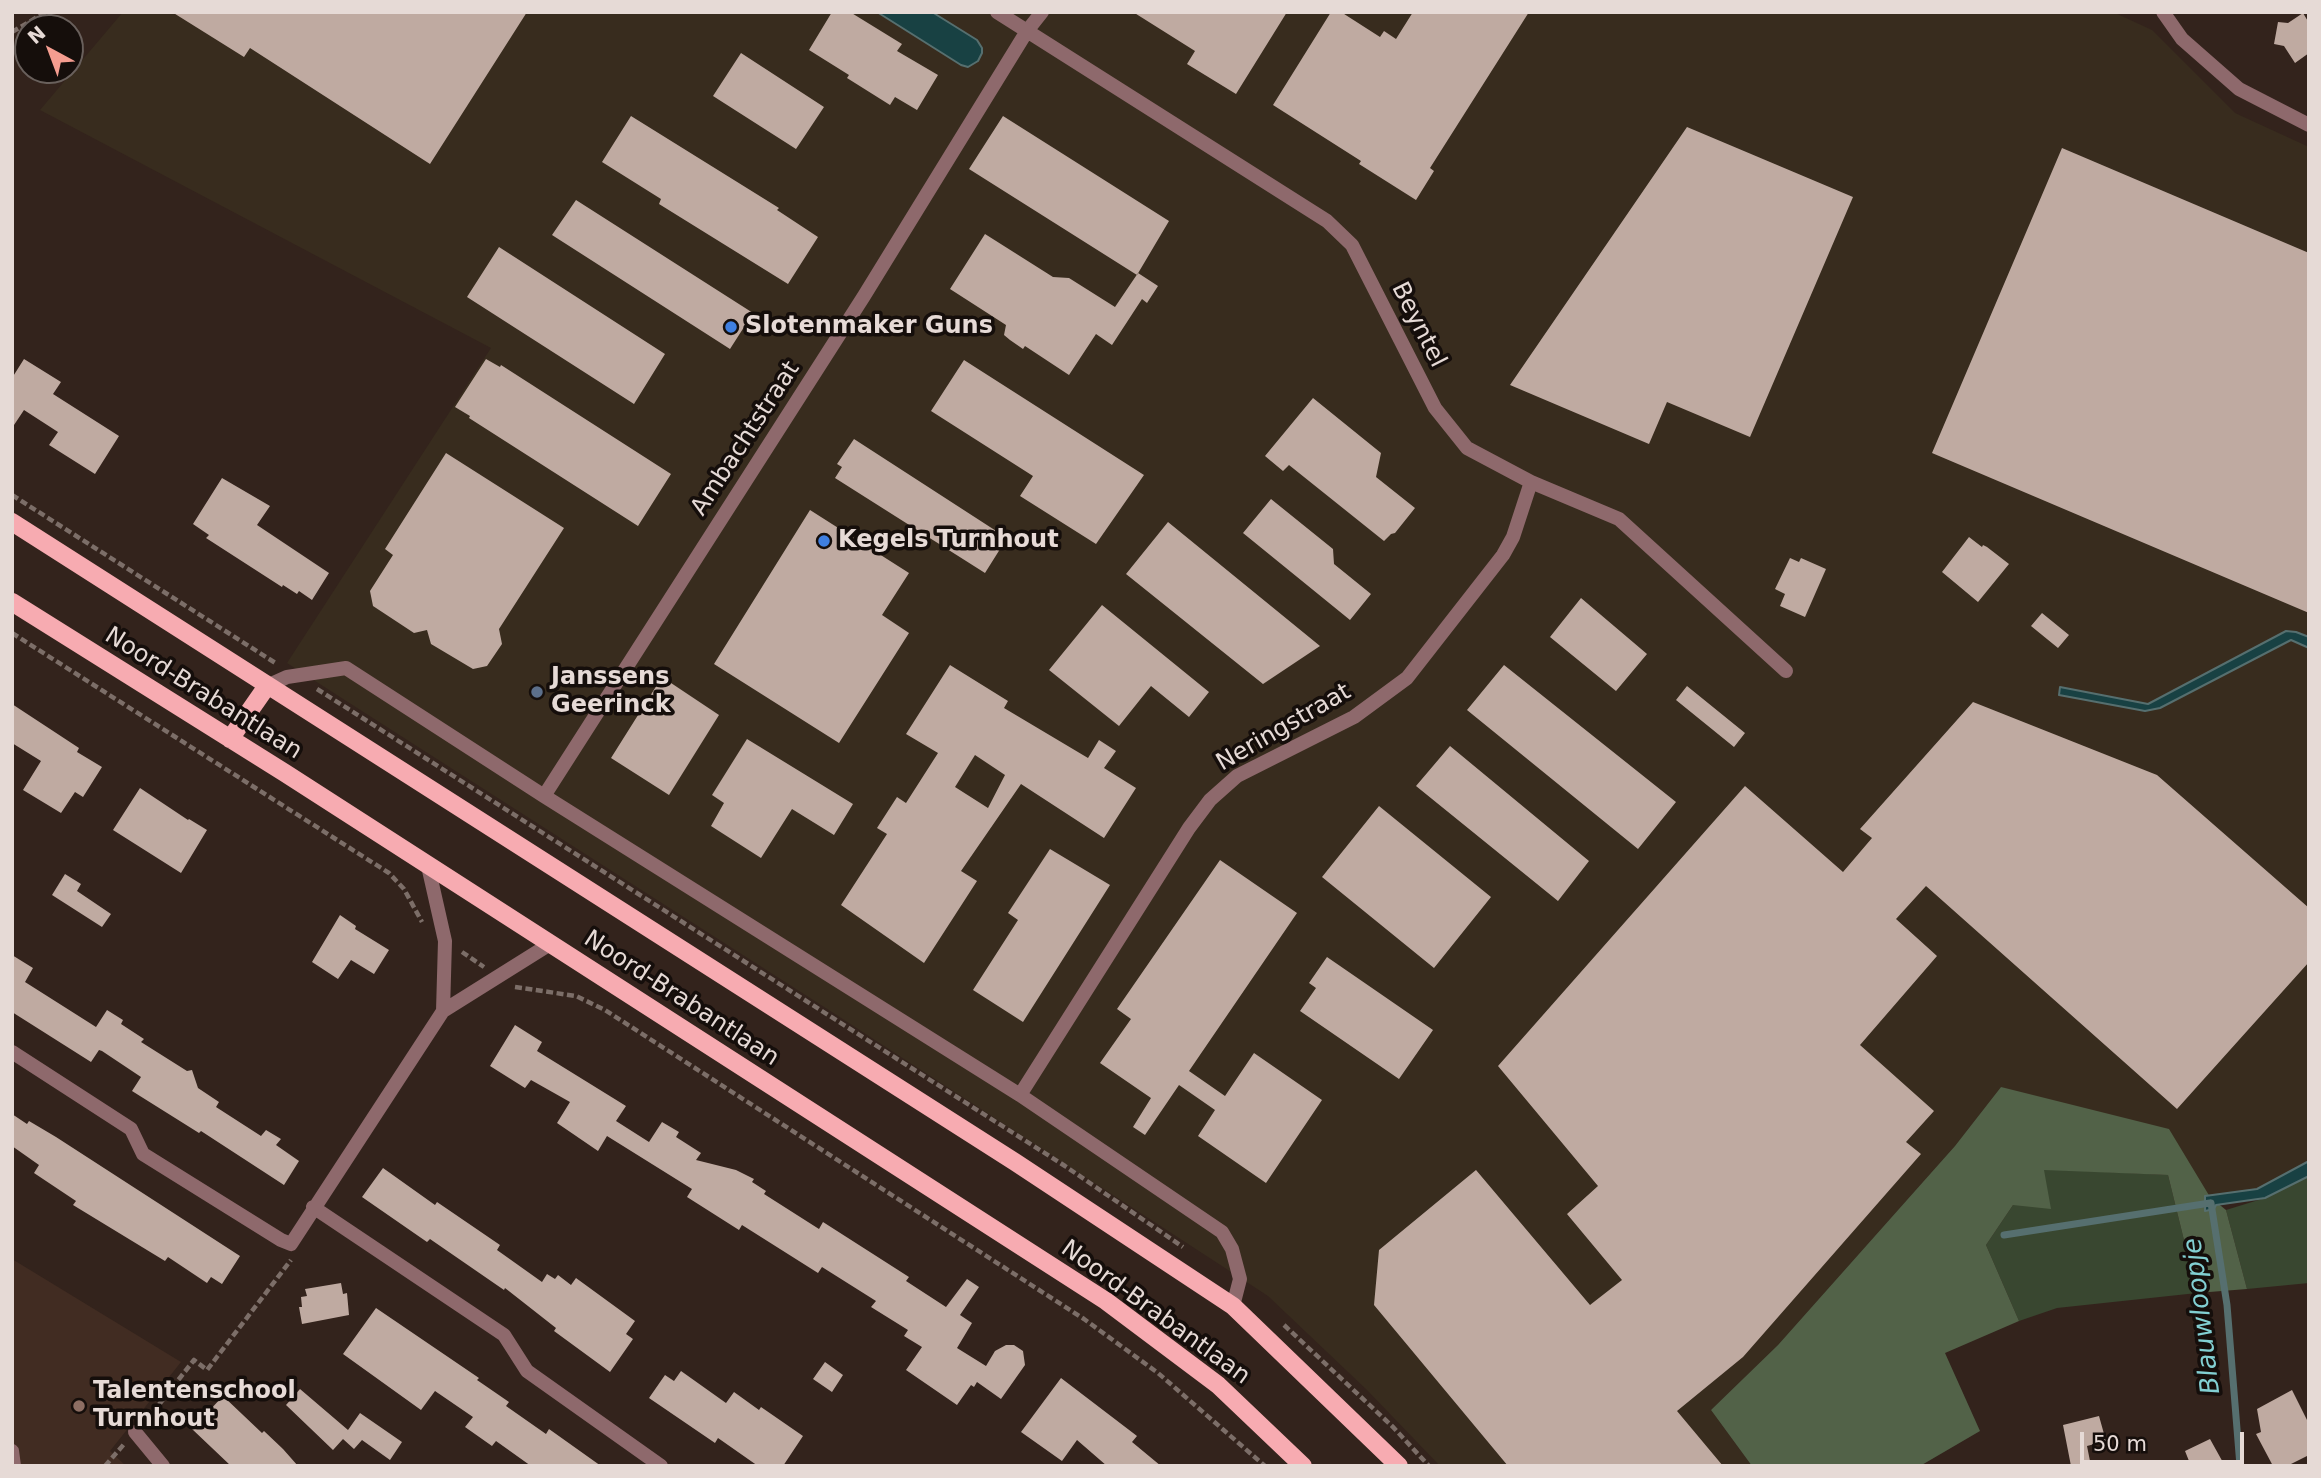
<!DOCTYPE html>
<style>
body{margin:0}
#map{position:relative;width:2321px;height:1478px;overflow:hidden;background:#33231c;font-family:"DejaVu Sans",sans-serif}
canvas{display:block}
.frame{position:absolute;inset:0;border:14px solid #e6dad6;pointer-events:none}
.north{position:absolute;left:14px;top:14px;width:70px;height:70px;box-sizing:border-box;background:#150e0b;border:2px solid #69605c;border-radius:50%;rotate:319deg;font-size:19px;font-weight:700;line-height:28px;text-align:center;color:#e6dad6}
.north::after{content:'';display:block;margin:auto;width:24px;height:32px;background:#f59d90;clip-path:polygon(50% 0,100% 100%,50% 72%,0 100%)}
.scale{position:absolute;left:2080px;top:1432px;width:164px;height:32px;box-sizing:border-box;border:4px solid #e6dad6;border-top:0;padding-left:9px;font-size:21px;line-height:24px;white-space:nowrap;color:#e6dad6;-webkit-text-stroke:5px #150e0b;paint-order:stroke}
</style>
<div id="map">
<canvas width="2321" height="1478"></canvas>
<div class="frame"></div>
<div class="north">N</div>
<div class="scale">50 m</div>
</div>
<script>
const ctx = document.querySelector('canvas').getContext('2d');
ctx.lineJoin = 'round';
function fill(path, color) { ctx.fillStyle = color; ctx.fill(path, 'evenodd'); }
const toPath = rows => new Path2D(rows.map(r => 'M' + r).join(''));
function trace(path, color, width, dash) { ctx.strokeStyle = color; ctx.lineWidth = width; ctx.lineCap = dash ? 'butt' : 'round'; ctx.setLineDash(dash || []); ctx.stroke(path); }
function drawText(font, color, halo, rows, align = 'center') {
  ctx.font = font + ' "DejaVu Sans",sans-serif'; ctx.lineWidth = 7; ctx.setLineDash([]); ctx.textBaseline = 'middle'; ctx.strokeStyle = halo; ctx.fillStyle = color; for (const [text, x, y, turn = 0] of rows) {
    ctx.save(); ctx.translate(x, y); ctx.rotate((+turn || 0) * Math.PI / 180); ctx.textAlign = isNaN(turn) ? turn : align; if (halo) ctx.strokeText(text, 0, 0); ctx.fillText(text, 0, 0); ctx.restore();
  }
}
fill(toPath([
 [123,12,2113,12,2152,30,2235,113,2309,147,2309,1161,2257,1189,2210,1197,2001,1087,1955,1146,1778,1345,1711,1410,1752,1466,1440,1466,1367,1390,1268,1296,832,1012,287,663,491,348,40,110]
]), '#382c1e');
fill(toPath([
 [12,1259,181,1362,110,1451,126,1466,12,1466]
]), '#412c22');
fill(toPath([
 [2043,1169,2168,1175,2197,1293,2057,1308,2019,1321,1986,1245,2013,1205],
 [2309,1176,2309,1283,2247,1289,2226,1210,2265,1198]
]), '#394730');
fill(toPath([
 [2001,1087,2169,1129,2210,1197,2226,1210,2247,1289,2197,1293,2168,1175,2044,1170,2051,1209,2013,1205,1986,1245,2019,1321,1945,1353,1980,1431,1920,1466,1752,1466,1711,1410,1778,1345,1955,1146]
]), '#526248');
const water = toPath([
 [877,12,932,12,977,40,982,48,982,53,978,61,968,67,961,65,877,12],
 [2286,631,2296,632,2309,637,2309,648,2291,640,2160,708,2145,711,2059,695,2060,687,2148,704,2286,631],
 [2309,1161,2309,1176,2265,1198,2216,1205,2214,1209,2205,1211,2205,1196,2257,1189,2309,1161]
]);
fill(water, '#184143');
trace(water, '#566f6f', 2);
trace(toPath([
 [2211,1203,2227,1305,2240,1466],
 [2004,1235,2210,1203]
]), '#566f6f', 7);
fill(toPath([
 [172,12,527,12,430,164,250,48,244,57],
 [832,12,850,12,902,44,897,51,938,75,917,110,895,97,890,105,847,78,849,75,809,50],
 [1133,12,1287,12,1236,94,1187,64,1195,51],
 [1331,12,1341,12,1380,37,1384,31,1396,39,1413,12,1529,12,1430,168,1434,171,1416,200,1359,164,1361,161,1273,105],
 [2303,13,2309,23,2309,53,2295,63,2284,46,2274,44,2278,22,2288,23],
 [741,53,824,107,796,149,713,96],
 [631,116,779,208,777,210,818,237,788,284,659,204,661,199,602,162],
 [1003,116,1169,221,1137,275,969,169],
 [1687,127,1853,197,1750,437,1667,402,1649,444,1510,385],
 [2062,148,2309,253,2309,613,1932,453],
 [576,200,753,313,730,349,552,235],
 [985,234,1053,277,1069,278,1115,307,1138,273,1158,286,1147,303,1142,299,1112,345,1096,334,1069,375,1025,346,1023,349,1010,340,1004,335,1006,325,950,289],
 [499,247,665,354,634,404,467,297],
 [24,359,61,382,53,394,119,436,95,474,49,445,58,432,24,410,12,428,12,378],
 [486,359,500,367,501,365,671,474,638,526,469,418,470,416,455,407],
 [964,360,1144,475,1096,544,1020,496,1033,476,931,411],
 [1313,398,1381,453,1376,477,1415,508,1395,533,1391,534,1384,541,1289,465,1283,471,1265,456],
 [854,439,1007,538,985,573,835,478,842,467,837,464],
 [446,453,564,528,499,629,502,644,487,666,473,669,431,644,427,630,414,633,373,606,370,591,393,555,385,549],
 [222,478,270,506,257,525,329,573,312,600,299,591,297,594,283,585,282,587,206,538,209,535,193,524],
 [1271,499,1333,549,1334,564,1371,594,1350,620,1243,533],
 [810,510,909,573,882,615,909,633,839,743,714,664],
 [1168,522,1320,646,1263,684,1126,574],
 [1969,537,1982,547,1983,545,1987,547,2009,564,1978,602,1942,572],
 [1790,558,1799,562,1801,558,1826,569,1805,617,1780,606,1785,594,1775,589],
 [1581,598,1647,654,1616,691,1550,637],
 [1102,605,1209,692,1189,717,1151,686,1119,726,1049,670],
 [2042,613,2069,635,2058,648,2031,626],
 [950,665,1008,701,1004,708,1088,758,1099,740,1116,751,1104,768,1136,788,1104,838,1021,784,961,871,977,881,924,963,841,905,887,834,877,828,897,797,906,803,938,753,906,734],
 [975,755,1005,775,988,808,955,787],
 [1504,665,1676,802,1638,849,1467,710],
 [662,677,719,715,669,795,611,758],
 [1687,686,1745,733,1734,747,1676,700],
 [1973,702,2157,775,2309,908,2309,962,2177,1109,1926,886,1896,919,1937,956,1860,1045,1934,1111,1906,1142,1921,1154,1743,1357,1677,1411,1723,1466,1508,1466,1374,1305,1379,1250,1476,1170,1590,1305,1622,1280,1567,1214,1598,1186,1498,1066,1745,786,1843,872,1872,838,1860,829],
 [12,704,79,748,77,752,102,767,83,797,75,792,61,813,23,790,41,761,12,743],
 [747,739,853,804,834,835,792,809,761,858,711,826,724,803,712,795],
 [1450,746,1589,861,1558,901,1416,786],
 [140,788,188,820,189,819,207,830,181,873,113,830],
 [1379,806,1491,897,1434,968,1322,877],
 [1050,849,1110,885,1023,1022,973,990,1018,920,1008,913],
 [1220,860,1297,913,1189,1071,1225,1096,1254,1053,1322,1100,1266,1183,1198,1136,1215,1110,1179,1085,1145,1135,1133,1127,1151,1098,1100,1063,1131,1019,1117,1009],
 [65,874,81,884,77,891,111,914,102,927,52,895],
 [340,915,356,926,355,929,389,950,374,974,351,960,338,979,312,962],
 [12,955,33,968,25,982,96,1027,107,1010,123,1020,121,1024,144,1039,141,1042,187,1071,192,1070,198,1088,219,1102,216,1107,261,1136,266,1130,281,1139,276,1145,299,1161,284,1185,201,1131,199,1133,132,1091,141,1077,102,1051,99,1050,91,1062,12,1012],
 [1327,957,1433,1030,1399,1079,1300,1011,1316,988,1309,983],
 [515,1025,542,1042,537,1051,626,1106,616,1121,649,1142,662,1122,679,1132,676,1137,701,1153,696,1160,736,1170,754,1179,752,1182,766,1191,764,1194,819,1229,823,1222,909,1277,906,1281,946,1307,967,1279,979,1287,960,1315,972,1323,957,1348,986,1366,995,1351,1006,1345,1014,1345,1023,1351,1025,1365,1001,1399,977,1382,974,1387,971,1385,957,1405,906,1370,922,1347,904,1336,908,1330,871,1307,876,1301,822,1267,818,1273,742,1225,739,1230,687,1197,692,1189,607,1136,598,1151,557,1123,570,1102,531,1080,525,1088,490,1066],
 [12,1114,27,1124,29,1121,56,1137,240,1256,222,1284,211,1277,207,1283,168,1257,165,1261,73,1205,76,1201,34,1173,39,1165,12,1146],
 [383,1168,435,1205,437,1202,500,1245,497,1250,542,1282,547,1274,555,1279,558,1275,571,1285,576,1278,635,1321,626,1334,633,1339,610,1372,554,1331,556,1328,505,1288,504,1290,430,1239,427,1242,362,1197],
 [341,1283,343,1294,347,1293,349,1315,302,1324,299,1307,302,1307,301,1297,307,1296,305,1289],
 [376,1308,479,1378,477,1380,509,1402,506,1406,546,1434,549,1429,601,1466,531,1466,496,1441,492,1446,465,1427,473,1417,435,1391,421,1410,343,1354],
 [825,1362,843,1375,832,1392,813,1379],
 [681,1371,726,1403,734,1392,759,1410,761,1407,803,1436,783,1466,758,1466,718,1438,715,1443,649,1398,665,1375,674,1381],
 [1061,1378,1137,1436,1132,1442,1161,1466,1107,1466,1077,1440,1062,1461,1021,1432],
 [300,1389,348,1430,360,1413,402,1442,390,1460,362,1440,354,1449,343,1439,333,1450,286,1405],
 [2292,1390,2309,1424,2309,1455,2287,1466,2273,1466,2256,1434,2261,1432,2257,1409],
 [223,1396,262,1433,264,1431,283,1449,298,1466,231,1466,192,1429],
 [2099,1416,2106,1441,2087,1446,2091,1466,2071,1466,2063,1425],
 [2210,1439,2225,1466,2191,1466,2185,1451]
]), '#bfaaa1');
trace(toPath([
 [12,32,46,12],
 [12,495,277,664],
 [12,633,389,873,404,889,422,922],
 [317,689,1065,1166,1183,1247],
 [462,952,484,967],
 [515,987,576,996,605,1010,1084,1319,1158,1373,1265,1466],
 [1284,1325,1393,1427,1429,1466],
 [146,1421,194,1360,207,1370,291,1260],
 [105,1466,125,1443]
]), '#7c6e68', 4.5, [7, 3.5]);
trace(toPath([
 [997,12,1327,221,1352,245,1435,408,1467,448,1531,482,1619,519,1786,671],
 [2163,12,2182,39,2239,89,2309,125],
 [267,686,287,677,346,668,544,796,1020,1095,1222,1232,1232,1249,1240,1279,1233,1306],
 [544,796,864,296,1027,31,1042,12],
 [428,866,445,941,443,1011],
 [12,1052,131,1129,143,1154,281,1240,291,1244,443,1011,550,944],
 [1020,1095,1189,828,1210,800,1237,776,1354,717,1407,678,1503,555,1513,537,1531,482],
 [313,1207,504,1335,527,1371,661,1466],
 [135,1432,163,1466],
 [12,1451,14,1466]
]), '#8e696c', 14);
trace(toPath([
 [12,522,1015,1162,1233,1306,1399,1466],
 [12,602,285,773,1106,1301,1218,1385,1303,1466],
 [230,739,267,686]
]), '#f7abb1', 18);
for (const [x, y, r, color] of [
 [731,327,7,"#3f7fe0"],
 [824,541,7,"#3f7fe0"],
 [537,692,7,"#5c6f8a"],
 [79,1406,7,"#8d6e63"]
]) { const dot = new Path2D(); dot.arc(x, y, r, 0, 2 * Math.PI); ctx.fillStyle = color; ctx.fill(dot); trace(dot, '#150e0b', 2.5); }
drawText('24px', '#e6dad6', '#150e0b', [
 ["Beyntel",1418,325,63],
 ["Ambachtstraat",746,439,-57],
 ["Noord-Brabantlaan",203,694,32],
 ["Neringstraat",1284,728,-30],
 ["Noord-Brabantlaan",681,999,33],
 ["Noord-Brabantlaan",1155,1313,36]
]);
drawText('bold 24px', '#e6dad6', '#150e0b', [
 ["Slotenmaker Guns",745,327],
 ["Kegels Turnhout",838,541],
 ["Janssens",551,678],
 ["Geerinck",551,706],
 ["Talentenschool",93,1392],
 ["Turnhout",93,1420]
], 'left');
drawText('italic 26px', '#82cfd2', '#150e0b', [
 ["Blauwloopje",2203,1316,-97]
]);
</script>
